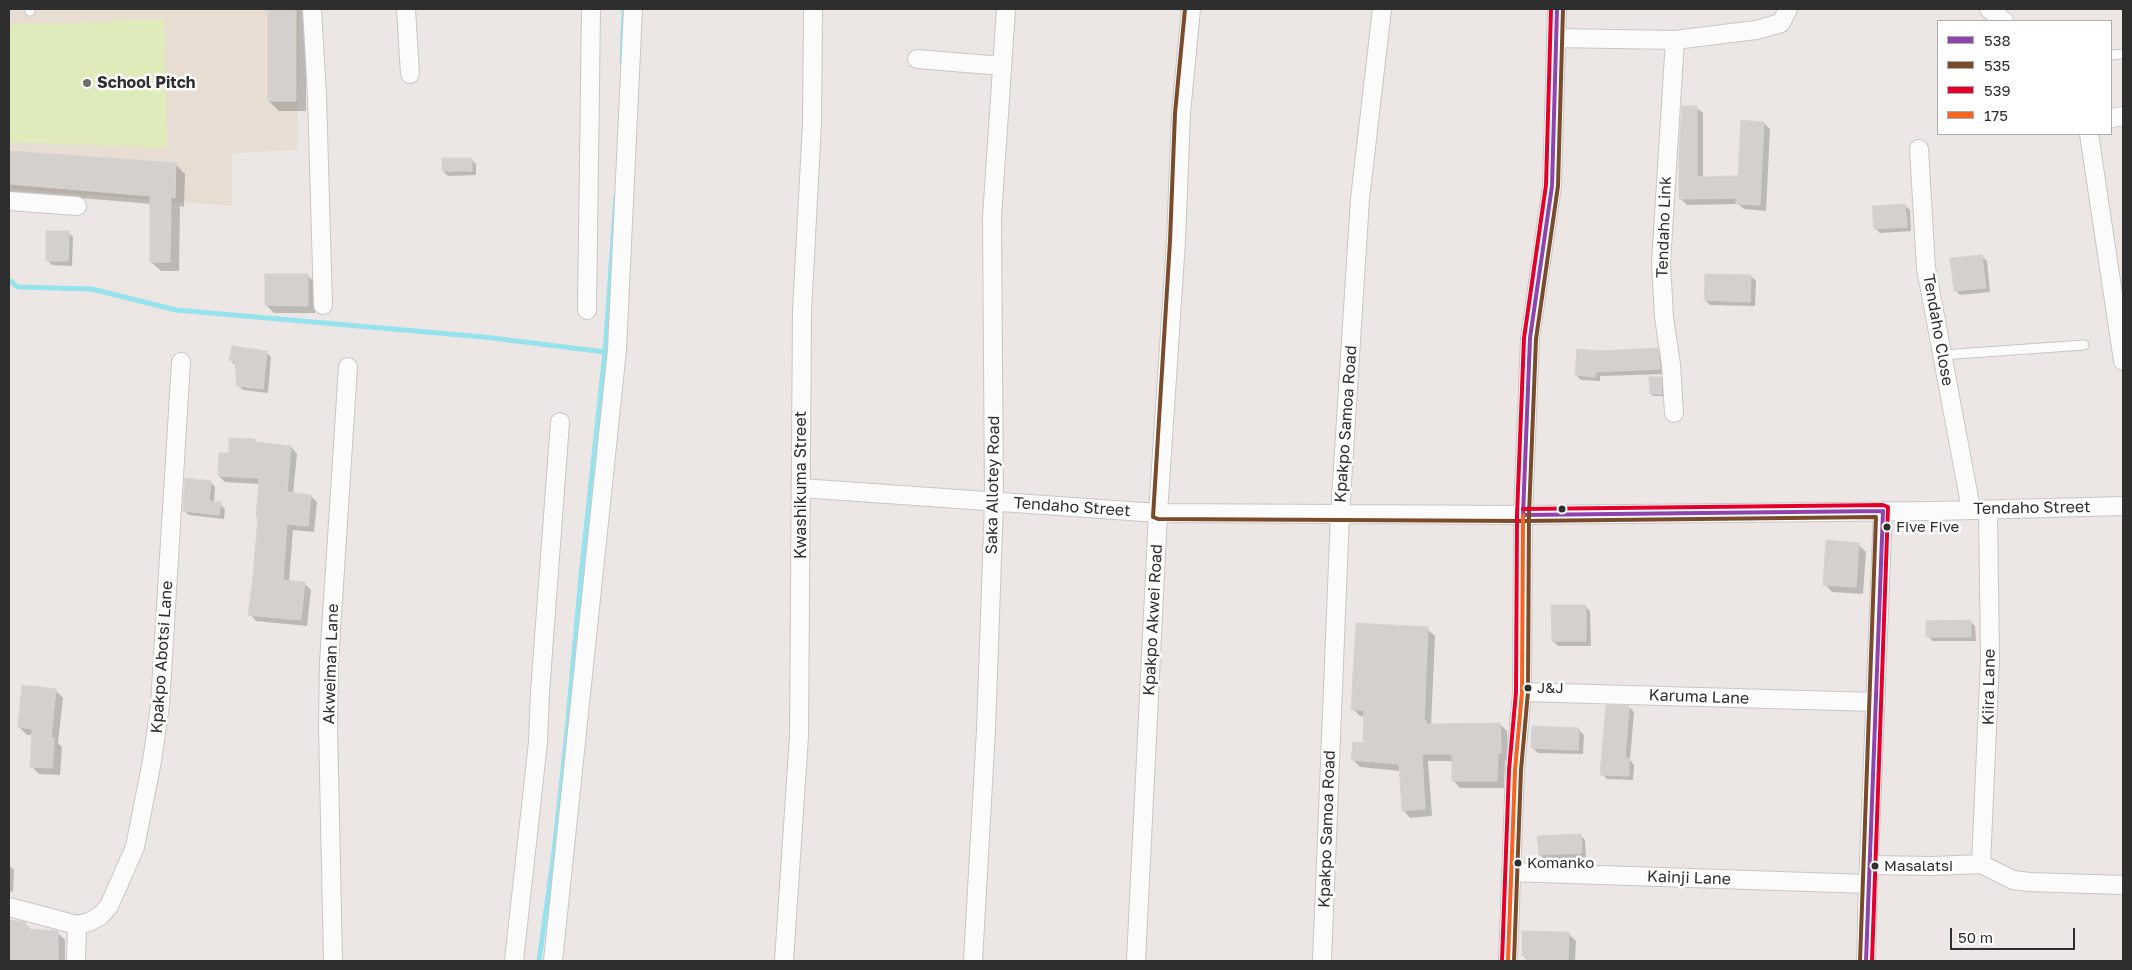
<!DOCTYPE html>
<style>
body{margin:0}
#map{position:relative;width:2132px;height:970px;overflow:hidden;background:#ece7e4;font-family:"Golos Text",sans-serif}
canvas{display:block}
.frame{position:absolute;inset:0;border:10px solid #2e2e2e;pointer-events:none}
.legend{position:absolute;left:1937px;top:20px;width:175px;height:115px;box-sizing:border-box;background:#fff;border:1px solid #ababab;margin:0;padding:6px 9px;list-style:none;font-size:15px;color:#2e2e2e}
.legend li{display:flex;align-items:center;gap:10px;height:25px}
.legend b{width:25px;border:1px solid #ababab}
.scale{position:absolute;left:1950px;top:928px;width:125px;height:22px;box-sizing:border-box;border:2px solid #2e2e2e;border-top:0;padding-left:6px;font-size:15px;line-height:18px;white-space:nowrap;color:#2e2e2e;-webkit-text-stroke:4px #fff;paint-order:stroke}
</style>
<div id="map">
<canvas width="2132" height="970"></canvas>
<div class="frame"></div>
<ul class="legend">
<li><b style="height:6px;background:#8e44ad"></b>538</li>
<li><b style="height:6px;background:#7a4b2a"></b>535</li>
<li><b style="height:6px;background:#e4002b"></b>539</li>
<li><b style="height:6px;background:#f26522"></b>175</li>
</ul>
<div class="scale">50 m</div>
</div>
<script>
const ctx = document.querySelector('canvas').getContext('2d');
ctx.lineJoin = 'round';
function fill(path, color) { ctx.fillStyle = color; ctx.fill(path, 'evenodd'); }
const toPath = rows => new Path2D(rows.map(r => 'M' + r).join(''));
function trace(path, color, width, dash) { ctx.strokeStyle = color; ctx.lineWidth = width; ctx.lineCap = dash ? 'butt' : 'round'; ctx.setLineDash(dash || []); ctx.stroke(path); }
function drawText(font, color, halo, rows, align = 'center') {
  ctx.font = font + ' "Golos Text",sans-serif'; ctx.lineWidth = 5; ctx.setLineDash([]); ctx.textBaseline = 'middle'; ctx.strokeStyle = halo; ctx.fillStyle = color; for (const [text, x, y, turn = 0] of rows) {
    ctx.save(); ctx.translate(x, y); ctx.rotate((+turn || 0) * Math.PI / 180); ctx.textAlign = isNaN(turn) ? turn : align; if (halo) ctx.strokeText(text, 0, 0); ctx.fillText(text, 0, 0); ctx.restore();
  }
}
fill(toPath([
 [9,9,299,9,297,150,232,153,232,206,9,189]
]), '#e7ddd2');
fill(toPath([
 [164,19,167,148,9,142,9,25]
]), '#dfebba');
fill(toPath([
 [269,9,306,9,306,111,279,111,269,101],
 [1696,107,1703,113,1703,178,1739,177,1764,123,1770,129,1766,211,1744,209,1738,204,1687,205,1680,198],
 [9,153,175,164,185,174,184,207,180,206,179,271,161,271,151,262,152,204,9,192],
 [471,159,476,164,476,175,448,176,443,171],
 [1905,205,1910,210,1911,231,1880,233,1875,228],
 [68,232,73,237,72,266,52,265,47,260],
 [1982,256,1987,261,1990,292,1960,295,1955,290],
 [308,276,316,283,315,313,274,313,266,305],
 [1751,276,1756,281,1755,306,1710,305,1705,300],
 [1657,350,1662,355,1665,374,1600,376,1600,381,1581,380,1576,375,1600,352],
 [266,352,271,357,268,393,243,390,238,385,235,365,231,360],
 [1661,378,1663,380,1664,396,1653,396,1651,394],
 [254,440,257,443,291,447,297,454,293,494,311,496,317,502,314,532,293,530,289,582,304,583,311,590,307,626,256,621,250,614,254,577,260,484,225,482,219,476,230,455],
 [210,482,215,487,214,503,220,504,225,509,224,519,189,515,184,510],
 [1858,544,1866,552,1863,594,1832,592,1825,584],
 [1585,606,1590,611,1591,646,1558,646,1553,641],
 [1970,621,1975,626,1976,641,1933,641,1928,636],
 [1427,629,1435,636,1431,726,1500,724,1507,731,1508,760,1505,760,1504,788,1460,788,1453,780,1453,761,1428,761,1432,816,1410,818,1403,810,1400,771,1360,767,1353,760,1364,744,1365,717,1360,716,1353,709],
 [55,690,63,698,58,743,62,747,60,775,39,774,31,766,33,735,27,735,19,727],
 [1629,707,1634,712,1630,760,1634,765,1633,780,1607,779,1602,774],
 [1579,730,1584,735,1583,754,1538,753,1533,748],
 [1580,835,1585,840,1586,858,1545,860,1540,855],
 [9,865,14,870,13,892,9,891],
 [17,921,25,923,32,931,57,932,65,940,65,961,9,961,9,922],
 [1568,933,1576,941,1575,961,1528,961,1523,955]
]), '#0003');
trace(toPath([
 [622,61,624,9],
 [9,280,18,287,92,289,176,310,484,337,605,352],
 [539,961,554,852,566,741,581,576,605,352,616,197]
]), '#96e3ee', 5);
const building = toPath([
 [268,9,296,9,296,101,268,101,268,9],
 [1682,106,1697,106,1697,177,1738,176,1741,120,1764,122,1760,205,1736,204,1736,198,1679,199,1679,153,1682,106],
 [9,151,176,163,175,198,171,197,170,262,150,262,150,196,9,184,9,151],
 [442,158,472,158,472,171,442,171,442,158],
 [1905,204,1907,227,1874,229,1872,206,1905,204],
 [46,231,69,231,68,261,46,261,46,231],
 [1982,255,1986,288,1954,291,1950,258,1982,255],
 [265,274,308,274,308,306,265,305,265,274],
 [1705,274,1751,275,1750,302,1704,300,1705,274],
 [232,346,267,351,263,389,237,386,235,361,229,360,232,346],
 [1658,348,1660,369,1596,372,1595,377,1575,375,1577,349,1600,351,1658,348],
 [1649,377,1661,377,1662,394,1650,394,1649,377],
 [229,438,255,439,255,442,291,446,287,492,311,495,308,526,287,524,283,580,305,582,301,620,248,615,253,577,258,517,256,517,259,482,259,478,218,476,219,453,229,453,229,438],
 [185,478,211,481,209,501,221,502,219,515,183,511,185,478],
 [1826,540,1859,543,1856,587,1823,585,1826,540],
 [1551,605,1586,605,1586,641,1552,641,1551,605],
 [1971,620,1971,637,1926,637,1926,621,1971,620],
 [1356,623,1428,627,1424,720,1426,720,1426,724,1500,723,1501,753,1498,753,1497,781,1452,781,1452,754,1422,754,1425,809,1402,811,1399,764,1351,760,1353,742,1363,743,1364,710,1351,710,1356,623],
 [22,685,56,689,51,738,54,738,52,768,30,767,32,729,18,727,22,685],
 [1606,705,1629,706,1625,758,1629,758,1629,776,1600,775,1606,705],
 [1532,726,1579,728,1578,750,1531,748,1532,726],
 [1581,834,1582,853,1539,855,1537,836,1581,834],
 [9,920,25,922,28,929,58,931,58,961,9,961,9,920],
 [1522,931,1569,932,1568,961,1527,961,1527,956,1522,956,1522,931]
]);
fill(building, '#d3d0cd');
trace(building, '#d7d3d0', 1);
const service = toPath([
 [30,9,30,11],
 [2111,55,2123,54],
 [1942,355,2084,345]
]);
const minor = toPath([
 [312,9,317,96,323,305],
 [406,9,410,74],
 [1989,9,2004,21],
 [1556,38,1675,40,1756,30,1781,23,1788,9],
 [917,59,1002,66],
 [2111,118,2123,116],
 [2089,134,2123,361],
 [1919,149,1926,268,1971,509],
 [9,201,77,206],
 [587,310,591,9],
 [1674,413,1671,365,1664,317,1661,263,1675,40],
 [801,488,1158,513,1523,515,1935,511,2123,506],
 [1522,692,1876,702],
 [1981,864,1990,660,1988,510],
 [1869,865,1933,866,1981,864,2013,880,2029,882,2123,885],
 [1511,872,1868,884],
 [9,907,77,925,89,922,100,916,109,906,135,847,152,761,160,705,181,362],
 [76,961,77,925],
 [333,961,328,726,329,662,348,367],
 [514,961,538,742,540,692,560,422],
 [553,961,617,350,633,9],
 [784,961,799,736,802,311,812,124,813,9],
 [973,961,986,730,994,502,992,217,1006,9],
 [1136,961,1158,513,1176,241,1181,113,1191,9],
 [1322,961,1340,514,1360,199,1382,9],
 [1508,961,1515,770,1522,692,1523,515,1530,338,1552,186,1557,9],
 [1866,961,1868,884,1883,511]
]);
trace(service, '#c8c6c6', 11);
trace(minor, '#c8c6c6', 20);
trace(service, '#fcfbfb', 9);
trace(minor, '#fcfbfb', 18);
trace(toPath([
 [1523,515,1530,338,1552,186,1557,9],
 [1523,515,1883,511],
 [1866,961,1883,511]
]), '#8e44ad', 4);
trace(toPath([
 [1185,9,1175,113,1170,241,1153,517,1158,519,1523,521,1876,517,1860,961],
 [1514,961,1521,770,1528,692,1529,515,1536,339,1558,186,1563,9]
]), '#7a4b2a', 4);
trace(toPath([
 [1523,509,1883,505,1888,507,1872,961],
 [1502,961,1509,770,1516,692,1517,515,1524,338,1546,185,1551,9]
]), '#e4002b', 4);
trace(toPath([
 [1508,961,1515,770,1522,692,1523,515]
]), '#f26522', 4);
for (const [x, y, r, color] of [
 [87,83,5,"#706f6e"],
 [1562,509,4.5,"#2e2e2e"],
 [1887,527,4.5,"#2e2e2e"],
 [1528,688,4.5,"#2e2e2e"],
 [1518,863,4.5,"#2e2e2e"],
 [1875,866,4.5,"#2e2e2e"]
]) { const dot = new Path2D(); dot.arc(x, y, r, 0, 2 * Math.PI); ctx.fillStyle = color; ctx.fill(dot); trace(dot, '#fff', 2); }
drawText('15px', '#2e2e2e', '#fff', [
 ["Five Five",1896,527],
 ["J&J",1537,688],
 ["Komanko",1527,863],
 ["Masalatsi",1884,866]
], 'left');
drawText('bold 16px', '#2e2e2e', '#fff', [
 ["School Pitch",97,83]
], 'left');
drawText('16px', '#2e2e2e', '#fff', [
 ["Tendaho Link",1664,227,-88],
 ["Tendaho Close",1938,330,80],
 ["Kpakpo Samoa Road",1346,424,-86],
 ["Kwashikuma Street",801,485,-90],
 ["Saka Allotey Road",993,485,-89],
 ["Tendaho Street",1072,507,4],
 ["Tendaho Street",2032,508,-1],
 ["Kpakpo Akwei Road",1153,620,-87],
 ["Kpakpo Abotsi Lane",162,657,-86],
 ["Akweiman Lane",331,664,-88],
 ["Kiira Lane",1989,687,-89],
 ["Karuma Lane",1699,697,2],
 ["Kpakpo Samoa Road",1327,829,-88],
 ["Kainji Lane",1689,878,2]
]);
</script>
